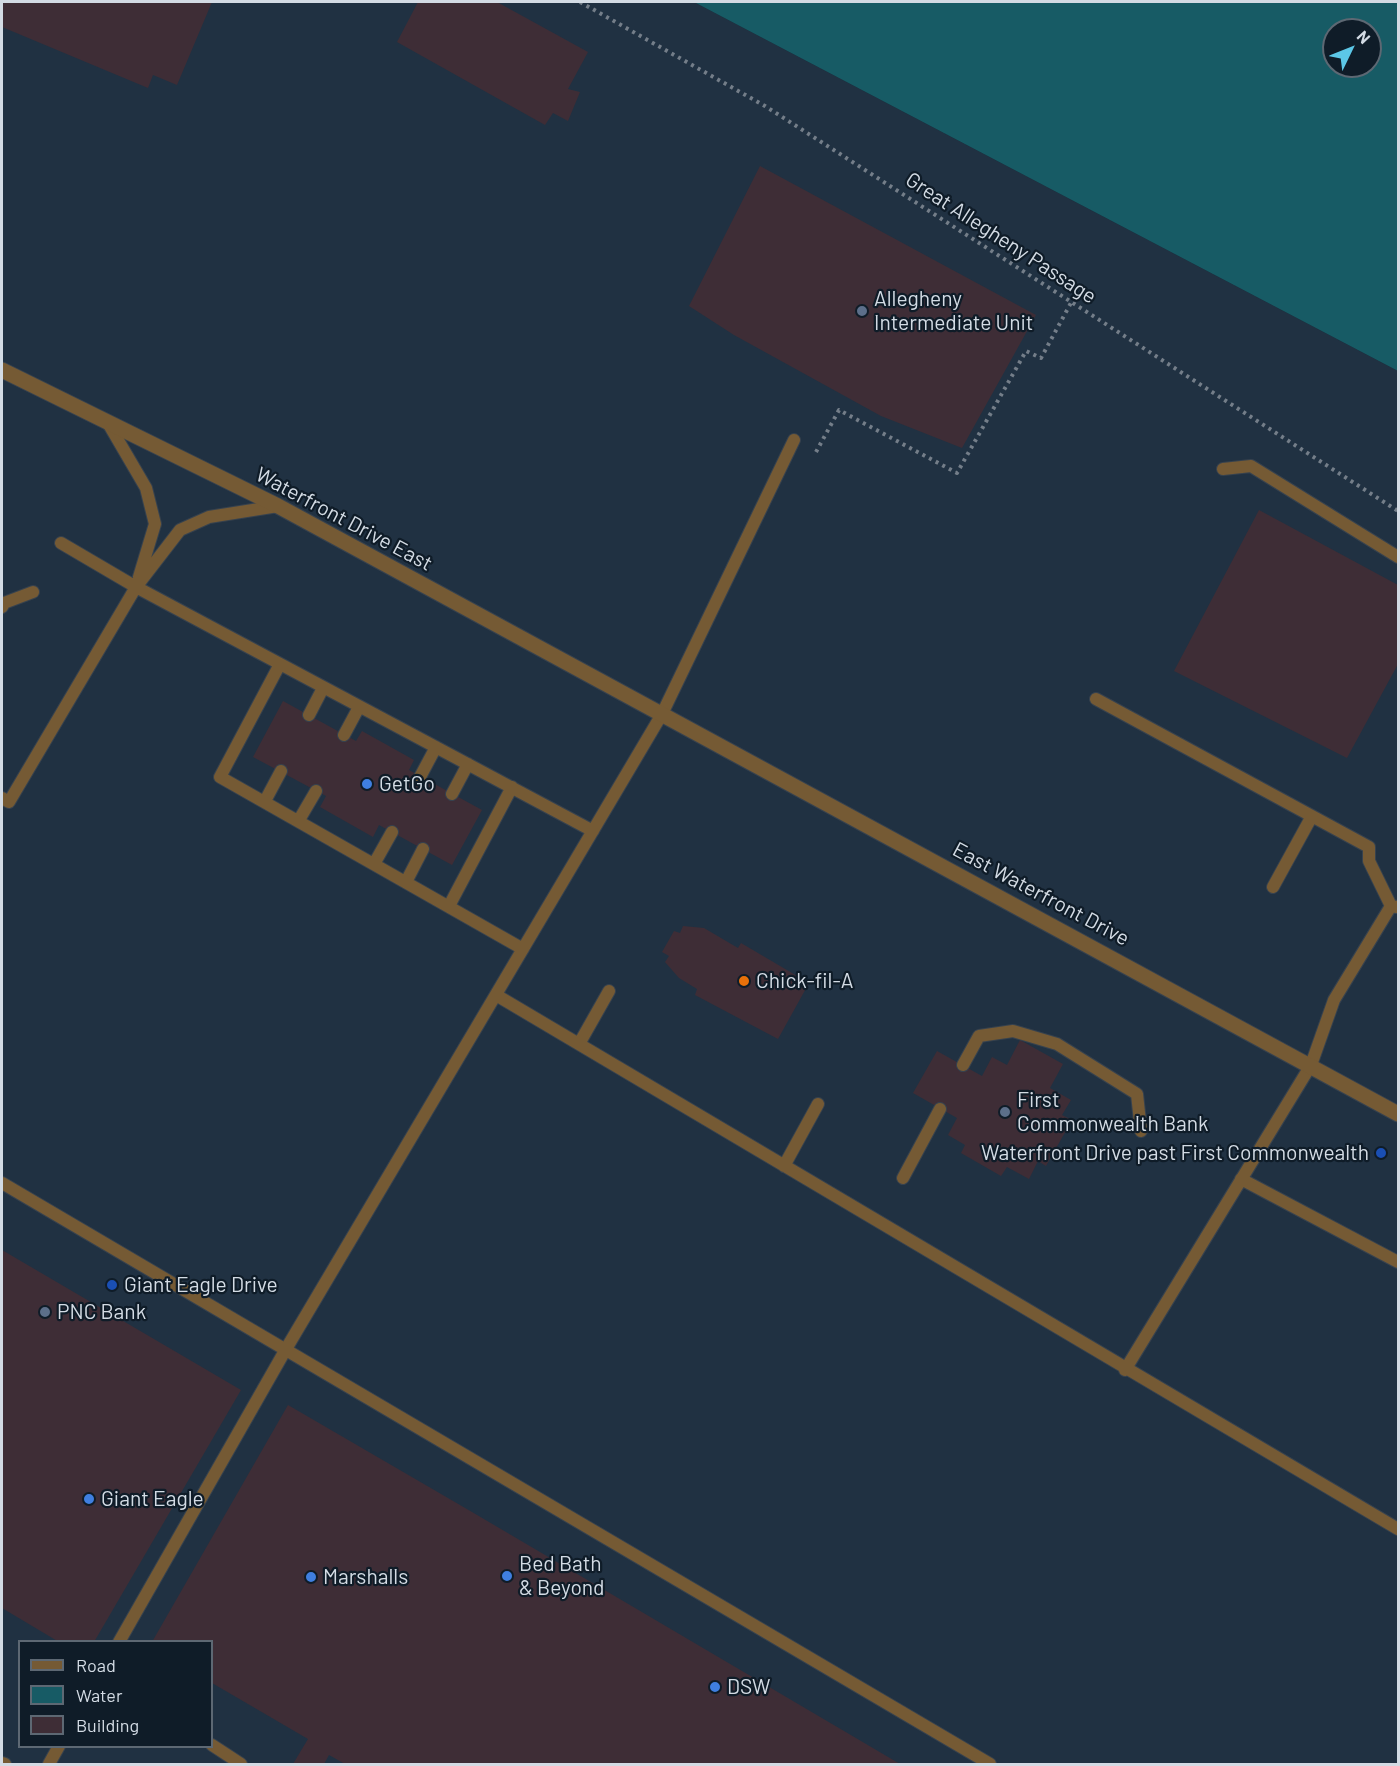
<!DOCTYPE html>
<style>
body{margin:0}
#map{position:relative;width:1400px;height:1766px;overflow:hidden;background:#192532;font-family:Barlow,sans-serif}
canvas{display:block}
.frame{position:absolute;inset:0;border:3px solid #d3dbe4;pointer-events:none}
.legend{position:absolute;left:18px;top:1640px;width:195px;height:108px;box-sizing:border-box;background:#0f1c28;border:2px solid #5d6873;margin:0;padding:8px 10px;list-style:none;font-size:18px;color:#d3dbe4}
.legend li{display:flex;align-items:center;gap:12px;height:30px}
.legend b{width:30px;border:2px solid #5d6873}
.north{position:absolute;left:1322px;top:18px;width:60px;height:60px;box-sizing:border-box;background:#0f1c28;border:2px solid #5d6873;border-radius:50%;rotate:47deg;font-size:16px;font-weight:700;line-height:24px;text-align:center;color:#d3dbe4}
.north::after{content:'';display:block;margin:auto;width:21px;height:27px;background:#5cc7e7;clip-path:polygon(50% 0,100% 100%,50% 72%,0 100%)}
</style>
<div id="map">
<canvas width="1400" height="1766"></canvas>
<div class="frame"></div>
<ul class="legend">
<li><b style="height:8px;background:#755a34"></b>Road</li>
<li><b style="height:16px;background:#175b65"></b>Water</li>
<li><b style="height:16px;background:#3e2d36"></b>Building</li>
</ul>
<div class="north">N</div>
</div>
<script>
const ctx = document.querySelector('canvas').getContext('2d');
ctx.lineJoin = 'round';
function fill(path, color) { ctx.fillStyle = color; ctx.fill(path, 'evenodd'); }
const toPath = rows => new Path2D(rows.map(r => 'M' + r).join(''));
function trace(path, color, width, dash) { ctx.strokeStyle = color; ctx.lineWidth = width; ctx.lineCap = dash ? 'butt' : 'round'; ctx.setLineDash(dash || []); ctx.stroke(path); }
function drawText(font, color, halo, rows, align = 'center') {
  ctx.font = font + ' Barlow,sans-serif'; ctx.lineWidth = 4.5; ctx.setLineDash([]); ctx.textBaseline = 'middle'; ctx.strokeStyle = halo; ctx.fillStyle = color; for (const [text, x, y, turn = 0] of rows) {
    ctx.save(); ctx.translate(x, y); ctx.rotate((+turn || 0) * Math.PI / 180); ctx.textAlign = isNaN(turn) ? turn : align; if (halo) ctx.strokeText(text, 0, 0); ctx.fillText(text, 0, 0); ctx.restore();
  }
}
fill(toPath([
 [2,2,694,2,1398,371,1398,1764,2,1764],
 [20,1642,212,1642,212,1746,20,1746]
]), '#203142');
fill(toPath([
 [694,2,1398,2,1398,371],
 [1334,30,1370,30,1370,66,1334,66]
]), '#175b65');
fill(toPath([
 [2,2,212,2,177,85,153,75,148,88,2,27],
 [418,2,497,2,588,52,568,89,580,92,568,121,553,113,545,125,397,42],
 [760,166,1036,315,962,448,881,416,734,335,689,306],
 [1259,510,1398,585,1398,664,1347,758,1174,671],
 [283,701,356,741,362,731,414,760,409,770,482,810,452,865,379,825,373,837,320,807,326,796,253,757],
 [683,926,704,928,738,948,741,943,809,983,778,1039,695,995,697,989,679,978,665,962,669,956,662,952,674,931,680,933],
 [1020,1040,1063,1064,1050,1088,1071,1100,1062,1115,1072,1120,1046,1166,1038,1161,1029,1179,1007,1167,1001,1176,961,1153,965,1145,948,1135,957,1118,913,1093,937,1051,982,1076,992,1057,1007,1065],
 [2,1250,241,1390,94,1642,59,1642,2,1608],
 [288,1405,472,1512,900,1764,345,1764,329,1755,324,1764,293,1764,308,1739,212,1683,212,1642,152,1642]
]), '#3e2d36');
const service = toPath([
 [108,423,146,488,155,524,139,577],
 [1223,469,1251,466,1398,557],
 [61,543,136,587,593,831],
 [2,607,4,603,33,592],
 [280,664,220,777,523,949],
 [1096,699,1369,847,1369,861,1391,906,1397,907],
 [309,715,323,688],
 [344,735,359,707],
 [420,777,436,747],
 [452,794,468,764],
 [2,798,9,802,136,587,180,530,209,517,278,506],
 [265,801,281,771],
 [299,820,316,791],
 [374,864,392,832],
 [406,882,423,849],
 [1273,887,1312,816],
 [449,906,512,787],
 [496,995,1398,1529],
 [579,1044,609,991],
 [963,1065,979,1036,1013,1031,1057,1044,1137,1094,1141,1131],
 [784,1166,818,1104],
 [903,1178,940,1109],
 [1241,1179,1398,1262],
 [2,1183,990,1764],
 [1125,1370,1311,1065,1334,1000,1391,906],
 [119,1642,286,1349,662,714,794,440],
 [212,1745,241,1764],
 [2,1763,5,1764],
 [49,1764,59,1746]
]);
const tertiary = toPath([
 [2,370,278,506,1398,1114]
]);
trace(service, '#37424e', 14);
trace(tertiary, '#37424e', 17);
trace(toPath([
 [580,2,765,106,1398,511],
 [816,452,839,410,957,473,1026,351,1041,358,1072,301]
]), '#747e89', 4, [3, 4.5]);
trace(service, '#755a34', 12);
trace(tertiary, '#755a34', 15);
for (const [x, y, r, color] of [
 [862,311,6,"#5c6f8a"],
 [367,784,6,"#3f7fe0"],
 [744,981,6,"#e8710a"],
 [1005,1112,6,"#5c6f8a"],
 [1381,1153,6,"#1a4fb4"],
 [112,1285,6,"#1a4fb4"],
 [45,1312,6,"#5c6f8a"],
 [89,1499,6,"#3f7fe0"],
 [507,1576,6,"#3f7fe0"],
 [311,1577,6,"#3f7fe0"],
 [715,1687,6,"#3f7fe0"]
]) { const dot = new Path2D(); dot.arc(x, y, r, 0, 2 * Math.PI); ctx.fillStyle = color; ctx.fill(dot); trace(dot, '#0f1c28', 2); }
drawText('21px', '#d3dbe4', '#0f1c28', [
 ["Great Allegheny Passage",1001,238,33],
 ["Waterfront Drive East",344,519,28],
 ["East Waterfront Drive",1041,894,28]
]);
drawText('21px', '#d3dbe4', '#0f1c28', [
 ["Allegheny",874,299],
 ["Intermediate Unit",874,323],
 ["GetGo",379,784],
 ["Chick-fil-A",756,981],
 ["First",1017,1100],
 ["Commonwealth Bank",1017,1124],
 ["Waterfront Drive past First Commonwealth",1369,1153,"right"],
 ["Giant Eagle Drive",124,1285],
 ["PNC Bank",57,1312],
 ["Giant Eagle",101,1499],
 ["Bed Bath",519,1564],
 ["& Beyond",519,1588],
 ["Marshalls",323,1577],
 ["DSW",727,1687]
], 'left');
</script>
